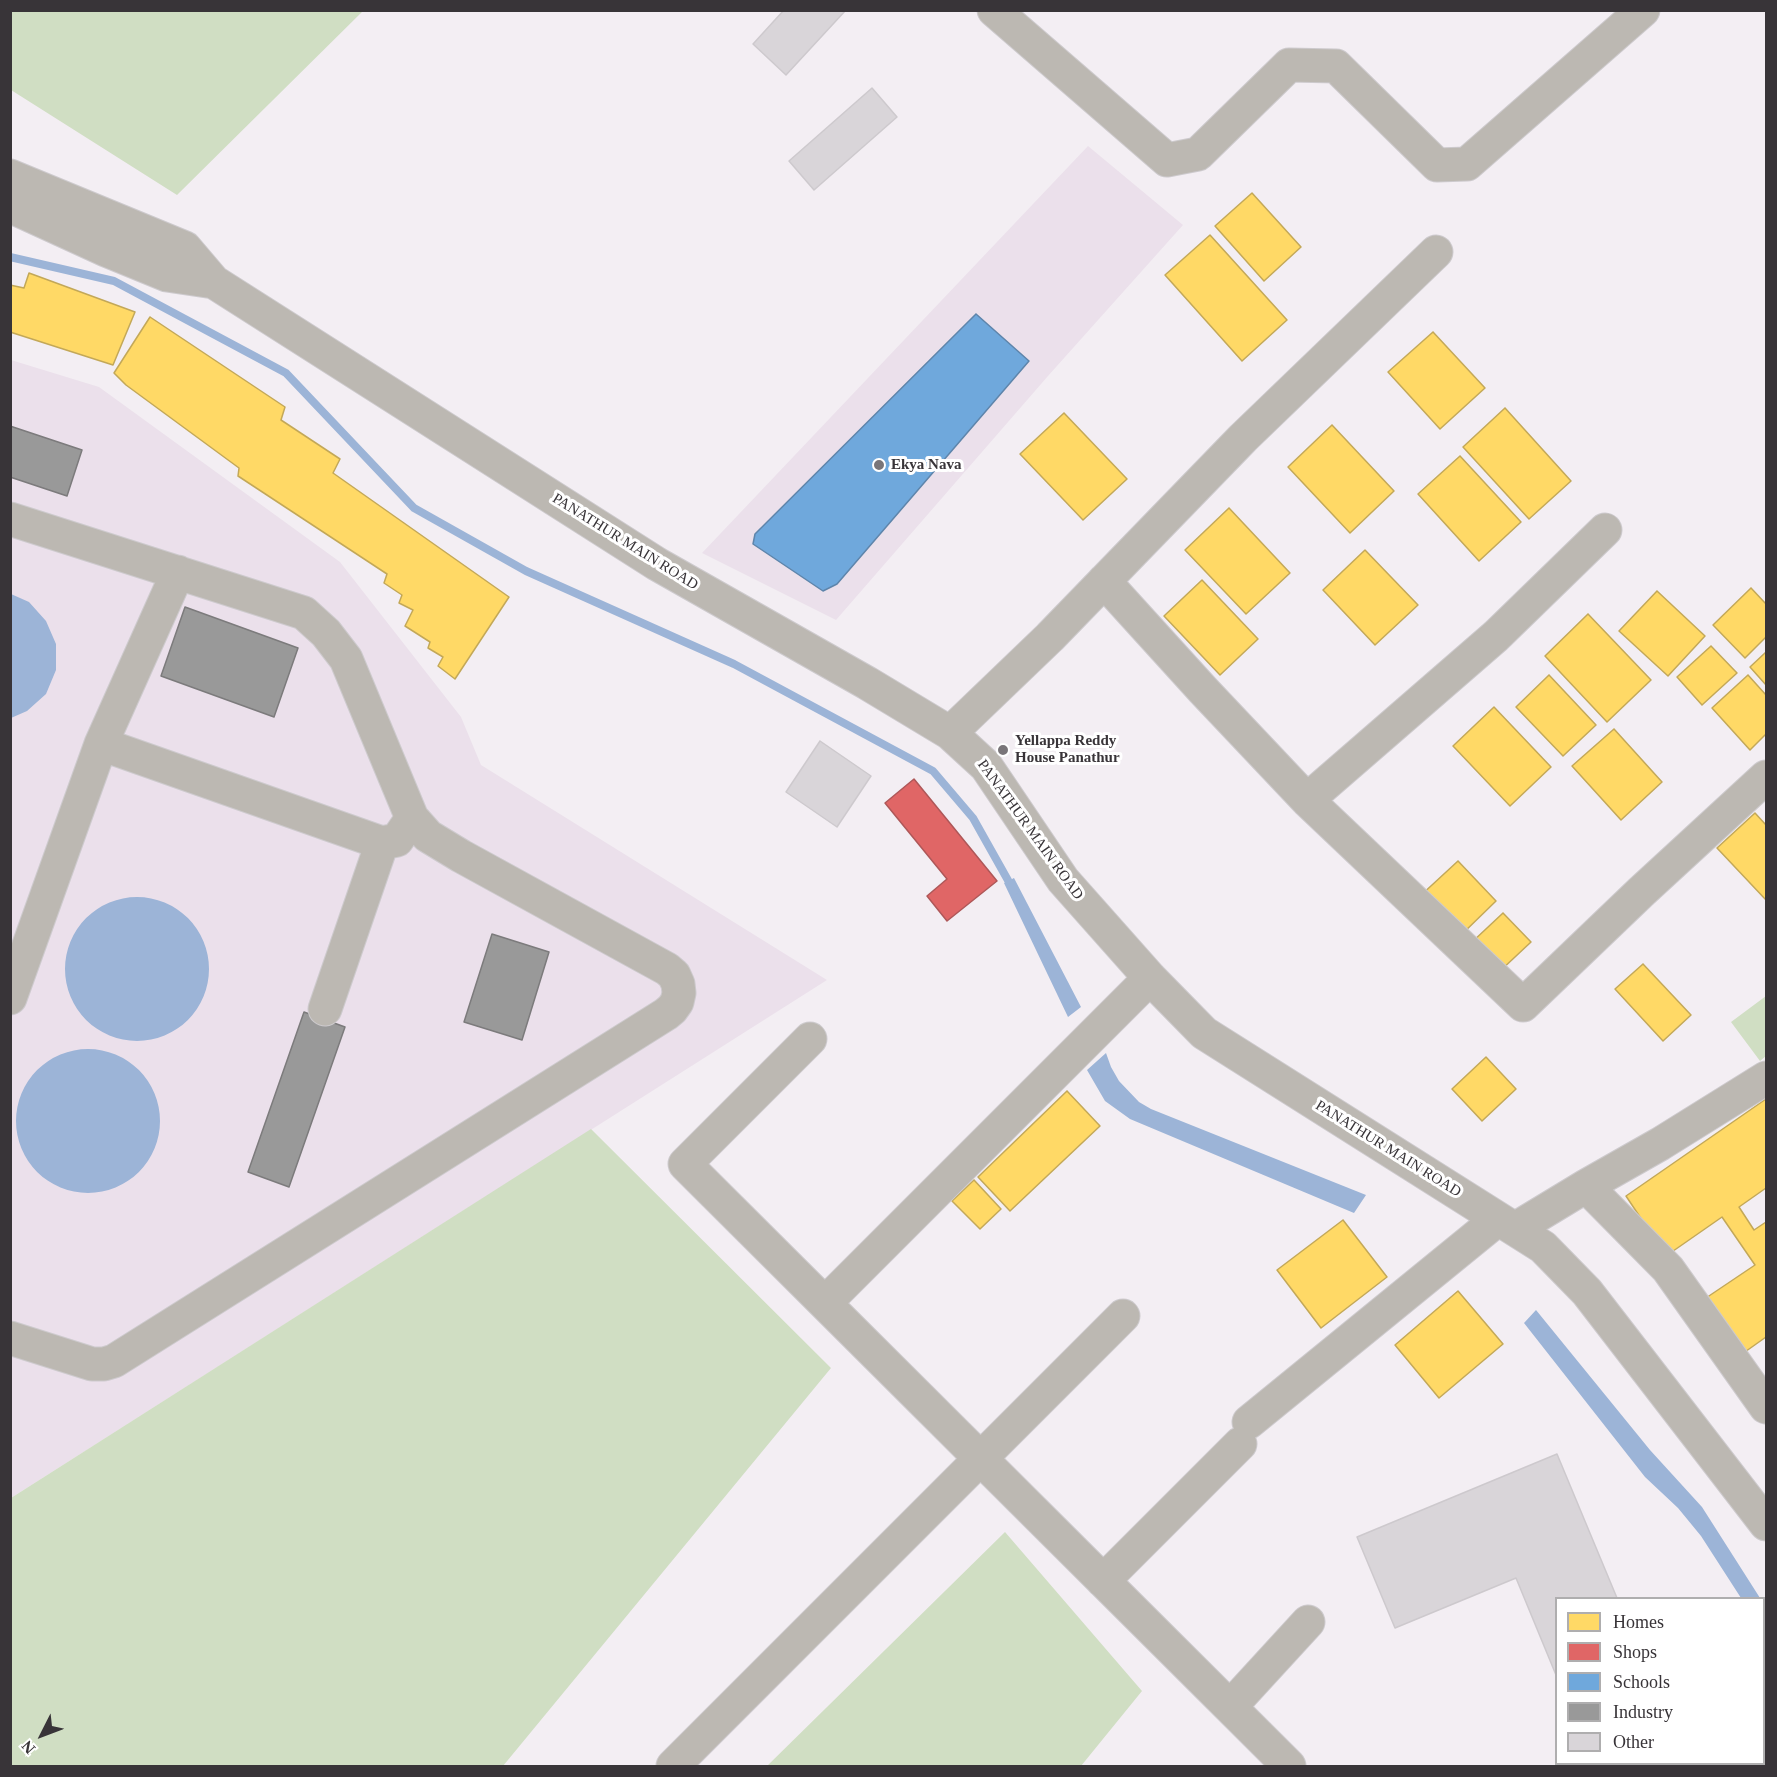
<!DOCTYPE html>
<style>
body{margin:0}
#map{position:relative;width:1777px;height:1777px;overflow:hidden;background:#f3eef3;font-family:"Times New Roman",serif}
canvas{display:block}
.frame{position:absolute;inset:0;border:12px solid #383438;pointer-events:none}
.legend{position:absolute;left:1555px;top:1597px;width:210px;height:168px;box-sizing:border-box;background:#fff;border:2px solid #afaeaf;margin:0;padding:8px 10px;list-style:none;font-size:18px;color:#383438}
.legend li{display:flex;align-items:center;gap:12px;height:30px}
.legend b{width:30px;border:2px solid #afaeaf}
.north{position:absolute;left:12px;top:1705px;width:60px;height:60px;-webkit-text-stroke:4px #fff;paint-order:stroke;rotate:228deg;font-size:16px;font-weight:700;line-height:24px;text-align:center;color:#383438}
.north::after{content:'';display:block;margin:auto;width:21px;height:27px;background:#383438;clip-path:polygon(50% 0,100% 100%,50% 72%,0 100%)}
</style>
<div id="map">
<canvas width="1777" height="1777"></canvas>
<div class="frame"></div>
<ul class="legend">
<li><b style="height:16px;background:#ffd966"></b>Homes</li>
<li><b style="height:16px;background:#e06666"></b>Shops</li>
<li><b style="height:16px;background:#6fa8dc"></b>Schools</li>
<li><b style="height:16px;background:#999"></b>Industry</li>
<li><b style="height:16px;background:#d9d5d9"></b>Other</li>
</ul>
<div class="north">N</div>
</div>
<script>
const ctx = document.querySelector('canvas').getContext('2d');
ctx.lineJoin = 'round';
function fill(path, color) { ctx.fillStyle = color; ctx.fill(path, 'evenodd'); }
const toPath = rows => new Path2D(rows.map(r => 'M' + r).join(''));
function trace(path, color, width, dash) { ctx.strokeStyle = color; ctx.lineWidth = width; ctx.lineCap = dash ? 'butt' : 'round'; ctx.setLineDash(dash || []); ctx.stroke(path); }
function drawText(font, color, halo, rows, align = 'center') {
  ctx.font = font + ' "Times New Roman",serif'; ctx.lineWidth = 6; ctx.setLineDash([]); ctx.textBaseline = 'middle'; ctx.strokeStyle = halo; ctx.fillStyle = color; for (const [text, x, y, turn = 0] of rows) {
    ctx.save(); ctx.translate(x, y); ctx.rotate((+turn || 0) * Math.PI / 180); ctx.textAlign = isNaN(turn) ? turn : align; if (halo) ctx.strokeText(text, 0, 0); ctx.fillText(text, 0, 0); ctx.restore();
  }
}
fill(toPath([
 [1088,146,1183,225,1048,376,836,620,702,553],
 [11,360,99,387,340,562,461,717,481,765,827,980,11,1498]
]), '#ebe0eb');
fill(toPath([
 [10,11,11,10,363,11,177,195,11,90],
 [1766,996,1766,1056,1760,1061,1731,1022],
 [591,1129,831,1368,503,1766,11,1766,11,1498],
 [1005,1532,1142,1691,1081,1766,767,1766]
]), '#d0dec3');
fill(toPath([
 [11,594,29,602,46,621,56,644,56,670,46,694,27,711,11,718],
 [1014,878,1081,1007,1068,1017,1004,883],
 '65 969a72 72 0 1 1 144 0a72 72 0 1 1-144 0Z',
 '16 1121a72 72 0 1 1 144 0a72 72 0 1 1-144 0Z',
 [1106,1053,1111,1067,1119,1081,1139,1102,1151,1109,1366,1195,1354,1213,1130,1119,1105,1101,1087,1070],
 [1536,1310,1650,1450,1702,1507,1760,1598,1741,1598,1701,1536,1678,1508,1645,1477,1524,1323]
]), '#9cb4d7');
const homes = toPath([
 [1252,193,1301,247,1264,281,1215,226,1252,193],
 [1210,235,1287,320,1242,361,1165,275,1210,235],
 [29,273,135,312,113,365,10,332,10,285,24,288,29,273],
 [150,317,285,407,281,420,340,459,333,473,509,597,455,679,438,666,443,657,428,648,430,642,405,626,413,610,399,603,402,595,384,583,387,574,238,476,239,468,126,385,114,373,150,317],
 [1433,332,1485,388,1440,429,1388,372,1433,332],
 [1505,408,1571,481,1529,519,1463,447,1505,408],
 [1064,413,1127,479,1083,520,1020,454,1064,413],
 [1332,425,1394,491,1350,533,1288,467,1332,425],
 [1460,456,1521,522,1479,561,1418,494,1460,456],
 [1229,508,1290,573,1246,614,1185,550,1229,508],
 [1365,550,1418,605,1375,645,1323,590,1365,550],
 [1202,580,1258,639,1220,675,1164,616,1202,580],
 [1751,588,1766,604,1766,637,1745,658,1713,625,1751,588],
 [1657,591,1705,636,1668,676,1619,631,1657,591],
 [1588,614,1651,680,1607,722,1545,656,1588,614],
 [1711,646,1737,673,1702,705,1677,677,1711,646],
 [1766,652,1766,685,1750,667,1766,652],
 [1549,675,1596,725,1563,756,1516,707,1549,675],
 [1748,675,1766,695,1766,734,1750,750,1712,708,1748,675],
 [1494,707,1551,767,1510,806,1453,746,1494,707],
 [1614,729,1662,782,1621,820,1572,766,1614,729],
 [1755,813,1766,825,1766,900,1717,848,1755,813],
 [1458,861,1496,901,1458,938,1419,897,1458,861],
 [1503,913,1531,942,1499,972,1471,943,1503,913],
 [1643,964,1691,1015,1663,1041,1615,989,1643,964],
 [1486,1057,1516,1089,1482,1121,1452,1089,1486,1057],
 [1067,1091,1100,1126,1010,1211,978,1177,1067,1091],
 [1766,1099,1766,1188,1739,1207,1754,1230,1766,1222,1766,1337,1735,1359,1697,1304,1755,1265,1722,1217,1666,1256,1626,1196,1766,1099],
 [974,1180,1001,1209,980,1229,952,1201,974,1180],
 [1343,1220,1387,1277,1321,1328,1277,1270,1343,1220],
 [1458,1291,1503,1344,1439,1398,1395,1345,1458,1291]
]);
fill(homes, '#ffd966');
trace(homes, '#c3a858', 1.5);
const shops = toPath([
 [914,779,997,881,947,921,927,896,947,879,885,803,914,779]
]);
fill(shops, '#e06666');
trace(shops, '#ae5758', 1.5);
const schools = toPath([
 [976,314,1029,361,837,584,823,591,753,544,755,534,976,314]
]);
fill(schools, '#6fa8dc');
trace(schools, '#5e85ab', 1.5);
const industry = toPath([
 [10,426,82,450,67,496,10,477,10,426],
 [185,607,298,648,274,717,161,676,185,607],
 [492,934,549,952,522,1040,464,1022,492,934],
 [304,1012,345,1027,289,1187,248,1172,304,1012]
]);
fill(industry, '#999');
trace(industry, '#7c7b7c', 1.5);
trace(toPath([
 [10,257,114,281,286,373,414,508,526,571,734,664,933,771,973,818,1014,891]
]), '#9cb4d7', 8);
const building = toPath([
 [784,10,846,10,786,75,753,44,784,10],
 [872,88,897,117,814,190,789,161,872,88],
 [820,741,871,776,837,827,786,792,820,741],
 [1557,1454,1617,1598,1556,1598,1556,1675,1516,1578,1395,1628,1357,1537,1557,1454],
 [1593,1764,1686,1764,1687,1766,1595,1766,1593,1764]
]);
fill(building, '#d9d5d9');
trace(building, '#cdc9cd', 1.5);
const minor = toPath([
 [994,10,1167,160,1198,154,1289,65,1336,66,1437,165,1467,164,1643,10],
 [10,176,185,248,214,282,657,564,867,683,950,733,986,766,1063,880,1150,978,1204,1033,1543,1247,1587,1292,1766,1524],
 [10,206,106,250,167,275,214,282],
 [10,519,304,613,326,633,346,659,412,818,428,836,461,856,667,969,674,975,678,984,679,993,677,1002,672,1009,666,1014,114,1361,104,1364,92,1364,10,1338],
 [1104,581,1203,690,1307,800,1523,1005,1641,892,1766,777],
 [950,733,1050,637,1243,438,1436,252],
 [101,744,382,843,397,840,412,818],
 [1307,800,1496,636,1605,530],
 [10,998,101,744,178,572],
 [325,1009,382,843],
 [810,1039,685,1164,1289,1766],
 [1766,1078,1660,1144,1586,1186,1668,1269,1766,1407],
 [1515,1229,1586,1186],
 [825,1303,1150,978],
 [1249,1422,1498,1219],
 [1103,1581,1240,1444],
 [1230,1707,1308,1622],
 [673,1766,1123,1316]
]);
trace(minor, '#cdcacd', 35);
trace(minor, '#bcb8b2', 33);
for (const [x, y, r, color] of [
 [879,465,6,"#797579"],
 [1003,750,6,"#797579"]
]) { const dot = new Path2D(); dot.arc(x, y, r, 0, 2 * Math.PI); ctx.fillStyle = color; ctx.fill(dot); trace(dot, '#fff', 2); }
drawText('bold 15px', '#383438', '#fff', [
 ["Ekya Nava",891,465],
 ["Yellappa Reddy",1015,741],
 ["House Panathur",1015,758]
], 'left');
drawText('15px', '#383438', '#fff', [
 ["PANATHUR MAIN ROAD",625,542,32],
 ["PANATHUR MAIN ROAD",1030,830,54],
 ["PANATHUR MAIN ROAD",1388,1149,32]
]);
</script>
